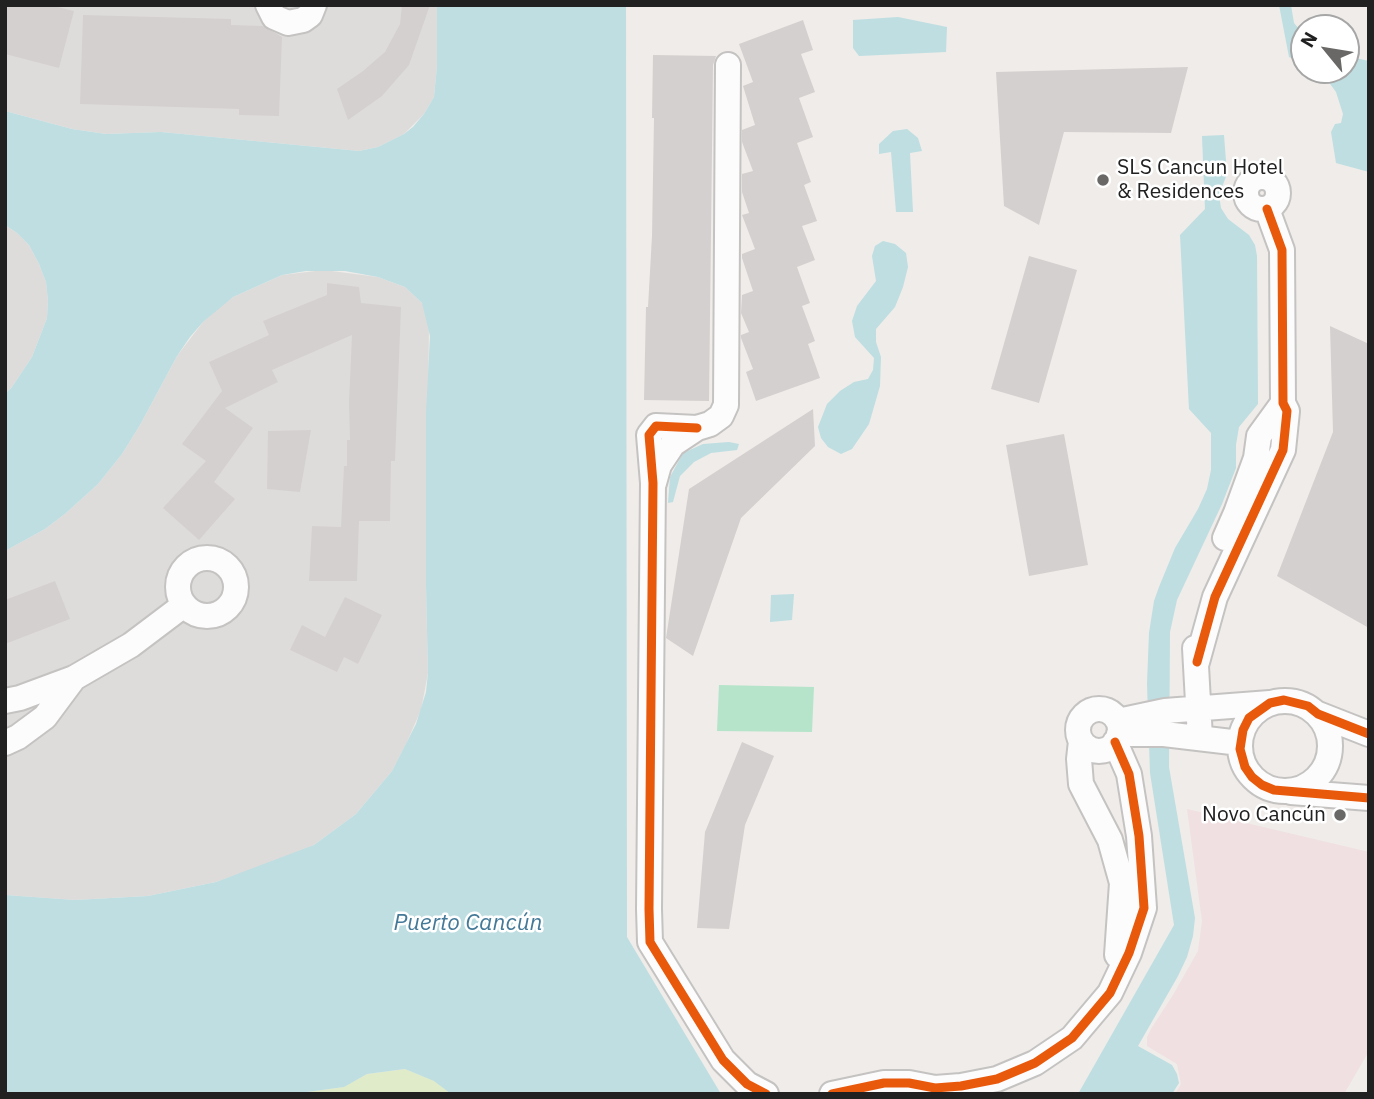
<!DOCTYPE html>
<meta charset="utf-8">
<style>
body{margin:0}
#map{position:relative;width:1374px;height:1099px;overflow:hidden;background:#efece9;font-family:"IBM Plex Sans",sans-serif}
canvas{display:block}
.frame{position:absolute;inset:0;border:7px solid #212121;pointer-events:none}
.north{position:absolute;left:1290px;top:14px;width:70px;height:70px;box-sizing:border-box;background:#fff;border:2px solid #a6a6a6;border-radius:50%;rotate:300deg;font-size:19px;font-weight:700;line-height:28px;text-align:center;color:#212121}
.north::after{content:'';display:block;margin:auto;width:24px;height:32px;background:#696867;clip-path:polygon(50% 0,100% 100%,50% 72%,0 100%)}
</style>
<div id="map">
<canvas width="1374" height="1099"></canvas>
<div class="frame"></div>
<div class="north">N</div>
</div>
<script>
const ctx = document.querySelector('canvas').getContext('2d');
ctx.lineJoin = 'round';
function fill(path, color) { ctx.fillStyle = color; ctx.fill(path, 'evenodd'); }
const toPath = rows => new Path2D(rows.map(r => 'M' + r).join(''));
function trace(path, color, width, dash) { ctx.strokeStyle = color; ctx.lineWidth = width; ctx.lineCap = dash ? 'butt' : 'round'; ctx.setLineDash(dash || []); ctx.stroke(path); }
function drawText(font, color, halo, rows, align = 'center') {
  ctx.font = font + ' "IBM Plex Sans",sans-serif'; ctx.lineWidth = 5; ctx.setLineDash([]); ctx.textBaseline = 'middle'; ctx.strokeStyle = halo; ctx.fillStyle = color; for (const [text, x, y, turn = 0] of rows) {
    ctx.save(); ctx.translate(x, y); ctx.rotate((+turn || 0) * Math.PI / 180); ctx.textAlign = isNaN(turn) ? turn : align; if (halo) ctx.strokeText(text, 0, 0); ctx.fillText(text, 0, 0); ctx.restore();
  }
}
fill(toPath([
 [5,5,437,5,437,66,434,97,424,114,404,134,378,147,359,151,161,132,106,134,72,129,5,111],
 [5,225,17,233,29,245,39,264,46,282,48,301,47,318,32,357,12,387,5,394],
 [324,270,378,277,405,287,423,304,429,324,426,586,428,673,421,710,406,744,392,771,356,814,314,845,290,856,216,882,148,896,75,900,5,895,5,551,45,529,66,513,98,484,122,454,140,425,177,356,203,322,220,306,233,297,282,275]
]), '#dedcdb');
fill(toPath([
 [1187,809,1369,852,1369,1051,1344,1094,1175,1094,1181,1084,1177,1064,1147,1046,1147,1037,1151,1029,1173,995,1198,951,1202,921]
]), '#f0e0e1');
fill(toPath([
 [405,1069,435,1081,451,1094,292,1094,343,1087,367,1074]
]), '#e0ebc9');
fill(toPath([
 [719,685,814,687,812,732,717,731]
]), '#b6e4ca');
fill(toPath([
 [437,5,626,5,627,937,721,1094,451,1094,434,1081,405,1069,367,1074,344,1087,292,1094,5,1094,5,895,75,900,148,896,216,882,314,845,356,814,392,771,416,724,426,692,428,673,426,586,426,413,430,336,422,303,405,287,378,277,345,271,306,271,282,275,233,297,203,322,190,337,177,356,140,425,122,454,98,484,66,513,45,529,5,551,5,394,12,387,32,357,47,318,48,301,46,282,39,264,29,245,17,233,5,225,5,111,72,129,106,134,161,132,359,151,378,147,404,134,413,127,424,114,434,97,437,66],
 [1279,5,1291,5,1294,23,1304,35,1304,63,1289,57],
 [898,17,947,27,946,52,859,56,853,48,853,20],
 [1346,56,1369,61,1369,172,1336,163,1331,132,1335,124,1341,123,1343,114,1336,92,1320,70,1346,70],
 [907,129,918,138,922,151,910,153,913,212,896,212,891,152,879,154,879,144,893,131],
 [1224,135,1227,174,1219,195,1221,208,1228,219,1249,235,1255,245,1257,256,1258,404,1239,427,1236,445,1236,468,1222,504,1177,600,1170,632,1169,767,1195,918,1193,936,1187,957,1178,976,1138,1046,1172,1065,1177,1074,1179,1083,1172,1094,1078,1094,1174,925,1150,773,1147,684,1149,633,1154,601,1159,587,1175,548,1198,509,1207,489,1211,470,1211,433,1189,409,1180,235,1205,209,1202,136],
 [883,241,895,244,906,253,908,267,903,287,895,307,876,329,876,342,881,357,880,386,869,424,852,449,841,454,828,447,821,438,818,427,827,404,840,391,854,382,868,379,873,370,874,358,855,337,852,321,857,306,876,281,872,256,875,246],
 [729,442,739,444,737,450,711,453,694,462,680,476,673,502,668,503,670,477,683,453,703,444],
 [794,594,792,620,770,622,771,595]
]), '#bedee1');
fill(toPath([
 [5,5,50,5,74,11,59,68,5,54],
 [402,5,430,5,409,65,382,96,348,120,337,89,363,71,385,52,400,24],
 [83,15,231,19,231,25,263,26,282,37,279,116,239,115,239,109,80,104],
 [803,20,813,50,801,54,815,92,799,98,813,137,797,143,811,182,804,185,817,221,802,226,815,260,797,267,810,303,802,306,815,341,808,344,820,378,756,401,746,372,753,369,741,338,741,335,749,332,741,313,742,295,753,291,742,258,742,254,755,249,742,215,749,213,742,192,742,174,753,171,742,142,742,130,755,125,743,86,753,82,739,44],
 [653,55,716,56,713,65,709,401,644,400,646,307,648,307,652,236,654,118,652,118],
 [1188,67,1171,133,1064,132,1039,225,1004,206,996,72],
 [1029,256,1077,270,1039,403,991,389],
 [327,283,359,287,361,303,401,307,395,461,391,461,390,521,359,521,357,581,309,581,312,526,341,527,344,466,347,466,347,440,350,440,349,402,352,335,272,370,278,382,225,408,253,428,214,482,235,499,199,540,163,508,206,461,182,444,222,391,209,362,269,335,263,321,327,295],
 [1330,326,1369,344,1369,628,1277,576,1333,432],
 [813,409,815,446,741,518,693,656,666,638,689,489],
 [311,430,300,492,267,489,268,431],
 [1064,434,1088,565,1029,576,1006,445],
 [55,581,70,619,5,644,5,600],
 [345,597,382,615,358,664,344,657,337,672,290,650,302,625,325,637],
 [742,742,774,756,745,825,729,929,697,928,705,832]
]), '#d4d0cf');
const minor = toPath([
 [268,5,274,17,288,23,303,20,310,15,314,5],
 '1246 193a16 16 0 1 1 32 0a16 16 0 1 1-32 0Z',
 [697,428,656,426,649,435,653,483,649,909,650,942,723,1060,747,1084,766,1094],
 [654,483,659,465,673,444,697,428,710,424,721,416,726,405,728,65],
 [1225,538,1236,513,1256,458,1259,436,1283,403],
 '178 587a29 29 0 1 1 58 0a29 29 0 1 1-58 0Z',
 [1195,648,1200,738],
 [1197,662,1215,597,1283,450,1287,411,1283,403,1282,250,1267,209],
 '1240 746a45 45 0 1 1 90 0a45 45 0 1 1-90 0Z',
 [5,701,20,698,74,678,131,645,184,605],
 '1078 730a21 21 0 1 1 42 0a21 21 0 1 1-42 0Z',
 [1318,714,1369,734],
 [1118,721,1165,711,1270,703],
 [1119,734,1164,734,1240,743],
 [1081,741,1079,759,1081,784,1110,840,1122,883,1117,955],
 [5,743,18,737,45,717,74,678],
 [1291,792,1369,798],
 [832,1094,884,1083,909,1083,935,1088,961,1086,997,1079,1035,1063,1072,1038,1110,993,1129,953,1144,908,1139,836,1129,774,1115,742]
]);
trace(minor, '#c5c3c2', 28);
trace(minor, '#fdfcfc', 24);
trace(toPath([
 [697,428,656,426,649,435,653,483,649,909,650,942,723,1060,747,1084,766,1094],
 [1197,662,1215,597,1283,450,1287,411,1283,403,1282,250,1267,209],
 [1369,734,1318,714,1308,706,1284,700,1270,703,1249,718,1243,730,1240,749,1245,767,1252,777,1262,785,1274,790,1369,798],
 [832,1094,884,1083,909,1083,935,1088,961,1086,997,1079,1035,1063,1072,1038,1110,993,1129,953,1144,908,1139,836,1129,774,1115,742]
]), '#e8590c', 9);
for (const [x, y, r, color] of [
 [1103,180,7,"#696867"],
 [1340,815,7,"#696867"]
]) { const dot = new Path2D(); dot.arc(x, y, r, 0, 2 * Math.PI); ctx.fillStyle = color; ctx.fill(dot); trace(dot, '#fff', 2.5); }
drawText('21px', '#212121', '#fff', [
 ["SLS Cancun Hotel",1117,168],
 ["& Residences",1117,192],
 ["Novo Cancún",1326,815,"right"]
], 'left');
drawText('italic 23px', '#447998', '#fff', [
 ["Puerto Cancún",468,923]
]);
</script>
